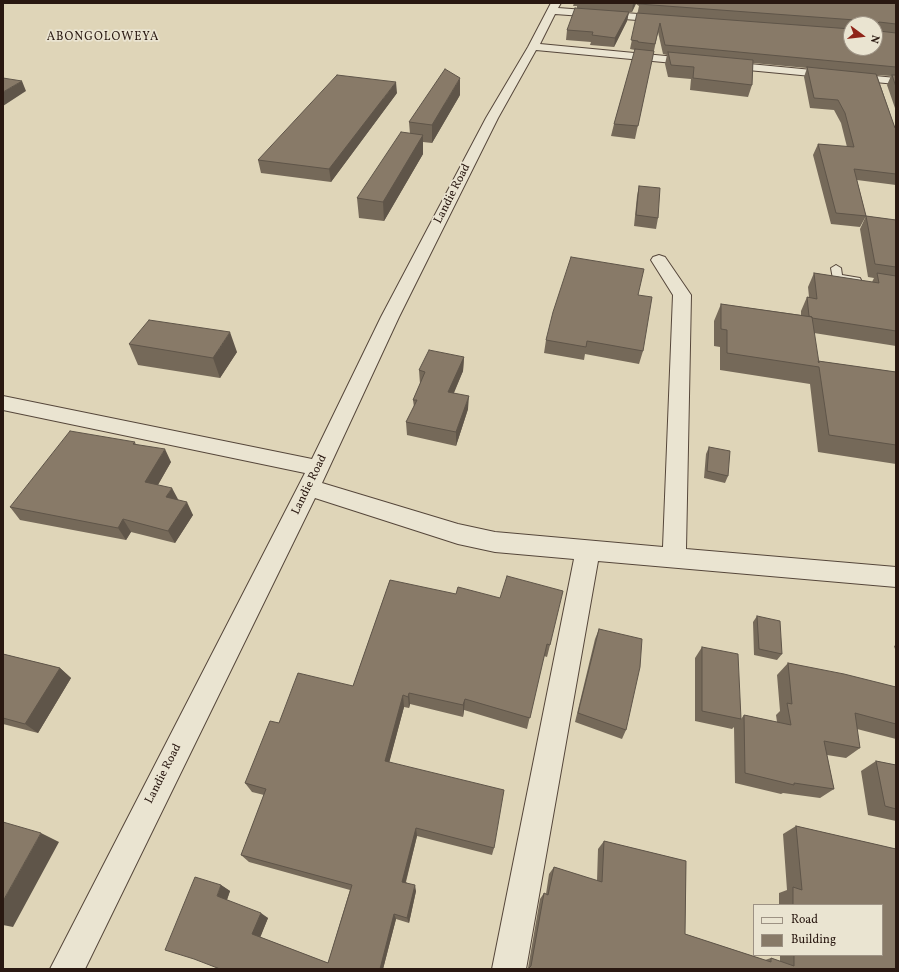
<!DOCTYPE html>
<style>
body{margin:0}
#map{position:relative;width:899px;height:972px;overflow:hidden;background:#dfd5b8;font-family:Vollkorn,serif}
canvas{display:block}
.frame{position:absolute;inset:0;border:4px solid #291811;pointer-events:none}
.legend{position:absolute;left:753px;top:904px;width:130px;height:52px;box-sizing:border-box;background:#eae4d1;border:1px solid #9d9284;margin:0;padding:5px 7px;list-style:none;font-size:12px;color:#291811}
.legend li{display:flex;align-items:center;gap:8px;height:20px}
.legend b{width:20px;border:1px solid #9d9284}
.north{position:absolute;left:843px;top:16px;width:40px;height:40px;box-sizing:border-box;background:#eae4d1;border:1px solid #9d9284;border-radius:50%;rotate:105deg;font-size:11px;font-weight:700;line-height:16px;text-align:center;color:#291811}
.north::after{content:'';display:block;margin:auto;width:14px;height:18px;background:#8f2418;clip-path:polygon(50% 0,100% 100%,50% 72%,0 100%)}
</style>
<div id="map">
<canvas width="899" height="972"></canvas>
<div class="frame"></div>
<ul class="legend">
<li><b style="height:5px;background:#eae4d1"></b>Road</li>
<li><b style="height:11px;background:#887a68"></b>Building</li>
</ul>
<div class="north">N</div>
</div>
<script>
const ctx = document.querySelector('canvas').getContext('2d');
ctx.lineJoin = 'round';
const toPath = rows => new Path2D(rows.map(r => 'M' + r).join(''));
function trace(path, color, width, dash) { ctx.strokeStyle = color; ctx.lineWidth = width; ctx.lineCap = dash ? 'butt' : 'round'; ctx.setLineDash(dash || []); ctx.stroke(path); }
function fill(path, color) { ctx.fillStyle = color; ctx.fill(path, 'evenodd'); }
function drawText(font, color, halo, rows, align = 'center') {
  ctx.font = font + ' Vollkorn,serif'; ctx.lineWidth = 3.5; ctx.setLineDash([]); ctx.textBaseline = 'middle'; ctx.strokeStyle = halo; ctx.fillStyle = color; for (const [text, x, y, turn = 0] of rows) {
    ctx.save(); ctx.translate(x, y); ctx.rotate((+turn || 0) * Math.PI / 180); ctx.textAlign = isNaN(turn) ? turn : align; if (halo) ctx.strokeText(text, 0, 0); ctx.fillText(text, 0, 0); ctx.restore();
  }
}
const lane = toPath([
 [836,265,841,268,842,275,860,278,861,280,856,283,833,279,831,268,836,265]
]);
const street = toPath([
 [551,3,561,3,558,8,665,16,670,19,665,22,555,14,540,44,896,78,896,84,536,50,498,118,399,317,322,483,458,524,495,532,663,547,673,295,651,260,653,257,659,255,665,257,691,295,686,549,896,567,896,587,598,561,526,969,492,969,574,559,495,552,458,544,315,498,85,969,50,969,305,473,3,410,3,396,312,459,381,317,486,118,528,47,551,3]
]);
trace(lane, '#56473b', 2);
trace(street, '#56473b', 2);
fill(lane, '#eae4d1');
fill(street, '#eae4d1');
fill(toPath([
 [574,3,896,3,896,111,887,85,891,76,877,75,895,128,896,129,896,185,857,180,866,216,860,227,831,224,813,155,818,144,847,147,841,123,834,110,810,108,804,77,807,68,753,63,752,85,748,97,690,90,691,79,668,77,665,64,667,55,663,54,658,32,635,139,611,136,614,124,635,50,630,49,639,6,636,4,632,12,629,12,627,21,614,47,590,45,591,42,566,40,567,30,577,8,577,6,573,6],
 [851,24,875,24,851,48],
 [397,93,331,182,261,173,258,160],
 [460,95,432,143,423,142,423,154,384,221,359,218,357,198,410,134,409,122],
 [639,186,658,218,656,229,634,226,637,196],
 [866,216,896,220,896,346,814,333,818,361,896,372,896,464,818,452,810,384,720,370,720,347,714,346,714,321,721,304,801,315,801,311,807,297,809,297,808,287,814,273,872,282,874,278,868,277,860,229],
 [638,295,643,351,639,364,585,354,584,360,544,353,546,340],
 [129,344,237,352,220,378,138,365],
 [464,357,463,371,454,393,468,409,456,446,407,435,406,422,414,407,413,400,420,384,419,370],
 [135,442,136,445,171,462,158,485,178,500,193,515,175,543,131,532,126,540,20,520,10,507],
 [709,447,728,476,725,483,704,478,706,454],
 [390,580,550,645,547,657,544,656,527,729,464,710,463,717,410,704,409,708,404,707,389,762,494,848,492,855,417,836,406,882,416,891,409,923,396,919,383,969,220,969,221,885,230,891,227,900,268,918,260,937,328,963,350,890,249,862,241,855,264,795,252,792,245,783,279,723,353,686],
 [757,616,782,654,777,660,754,655,753,622],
 [599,629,626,730,622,739,575,722,595,639],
 [896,645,896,652,894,646],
 [702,647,741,719,744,715,777,722,776,715,780,711,777,675,788,663,896,687,896,739,857,729,860,748,846,758,827,755,834,789,820,798,783,793,781,794,735,783,734,727,732,729,695,721,695,658],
 [3,654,60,668,71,678,38,733,3,724],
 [876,761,896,765,896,821,868,815,861,771],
 [796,826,896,849,896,969,527,969,528,968,540,899,544,893,546,894,549,874,554,867,597,881,598,849,604,841,686,861,685,934,765,960,771,958,780,961,780,955,882,955,882,905,779,905,779,893,787,890,783,834]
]), '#756959');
fill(toPath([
 [633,3,636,3,632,12],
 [629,12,627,21,614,47,615,38],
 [460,78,460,95,432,143,432,125],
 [22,81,26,91,3,106,3,92],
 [396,82,397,93,331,182,329,169],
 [423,135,423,154,384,221,383,202],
 [230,332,237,352,220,378,213,358],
 [464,357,463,371,448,406,448,392],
 [469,396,468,409,456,446,456,432],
 [165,449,171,462,152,495,145,482],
 [172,488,179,501,166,497],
 [187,502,193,515,175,543,168,531],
 [123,519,131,532,126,540,118,528],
 [60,668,71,678,38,733,25,724],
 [409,693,410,704,409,708,408,697],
 [403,695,404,707,387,771,385,761],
 [465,699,464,710,463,717,463,705],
 [416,828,417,836,404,888,402,882],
 [41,833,59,842,13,927,3,925,3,901],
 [221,885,230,891,226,902,217,896],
 [415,885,416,891,409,923,407,918],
 [261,913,268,918,260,938,252,934],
 [394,914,396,919,383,969,380,969]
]), '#5f5549');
const building = toPath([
 [639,3,896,3,896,24,879,22,877,24,879,31,896,33,896,67,665,45,660,23,655,44,638,42,638,41,631,40,637,13,851,29,851,48,875,48,875,24,855,24,855,20,639,4,639,3],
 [575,8,629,12,615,38,592,35,593,32,567,30,575,8],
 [635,49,654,51,638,126,614,124,635,49],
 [668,52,753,60,752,85,693,78,694,67,671,65,668,52],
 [807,67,876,74,895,128,896,129,896,174,854,169,866,216,836,213,818,144,854,147,845,113,838,100,814,98,807,67],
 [445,69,460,78,432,125,409,122,445,69],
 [337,75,396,82,329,169,258,160,337,75],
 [892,75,896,75,896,87,892,75],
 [3,78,22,81,3,92,3,78],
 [401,132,423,135,383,202,357,198,401,132],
 [639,186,660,188,658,218,636,215,639,186],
 [866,216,896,220,896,267,875,264,866,216],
 [571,257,644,269,638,295,652,297,643,351,587,341,586,347,546,340,553,312,571,257],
 [814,273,879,283,877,273,896,276,896,331,812,318,812,317,809,316,807,297,817,299,814,273],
 [721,304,812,317,819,363,818,361,896,372,896,445,829,435,819,367,727,353,727,330,721,329,721,304],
 [149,320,230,332,213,358,129,344,149,320],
 [429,350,464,357,448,392,469,396,456,432,406,422,417,400,413,400,425,372,419,370,429,350],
 [70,431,135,442,133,444,165,449,145,482,172,488,166,497,187,502,168,531,123,519,118,528,10,507,70,431],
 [709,447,730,451,728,476,707,471,709,447],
 [507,576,563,591,550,645,547,644,530,718,465,699,463,705,409,693,408,697,403,695,385,761,504,790,494,848,416,828,402,882,415,885,407,918,394,914,380,969,220,969,194,959,165,950,195,877,221,885,217,896,261,913,252,934,328,963,352,885,241,855,266,789,245,783,270,721,279,723,298,673,353,686,390,580,456,594,458,587,500,598,507,576],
 [757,616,780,621,782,654,759,649,757,616],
 [599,629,642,639,640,667,626,730,578,713,599,629],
 [702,647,738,654,741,719,702,711,702,647],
 [3,654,60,668,25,724,3,718,3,654],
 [788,663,844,674,896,687,896,724,855,713,860,748,824,741,834,789,794,783,794,785,745,773,744,715,791,725,787,703,792,704,788,663],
 [876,761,896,765,896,809,885,806,876,761],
 [3,822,41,833,3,901,3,822],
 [796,826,896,849,896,969,528,969,531,966,544,893,548,895,554,867,602,882,604,841,686,861,685,934,771,962,771,958,794,966,794,955,882,955,882,905,793,905,793,887,802,890,796,826]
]);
fill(building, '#887a68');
trace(building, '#5f5549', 1);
ctx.letterSpacing = '1px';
drawText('12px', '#291811', '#eae4d1', [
 ["ABONGOLOWEYA",103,38]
]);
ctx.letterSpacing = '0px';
drawText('12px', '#291811', '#eae4d1', [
 ["Landie Road",453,194,-63],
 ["Landie Road",310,485,-64],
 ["Landie Road",164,774,-63]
]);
</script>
